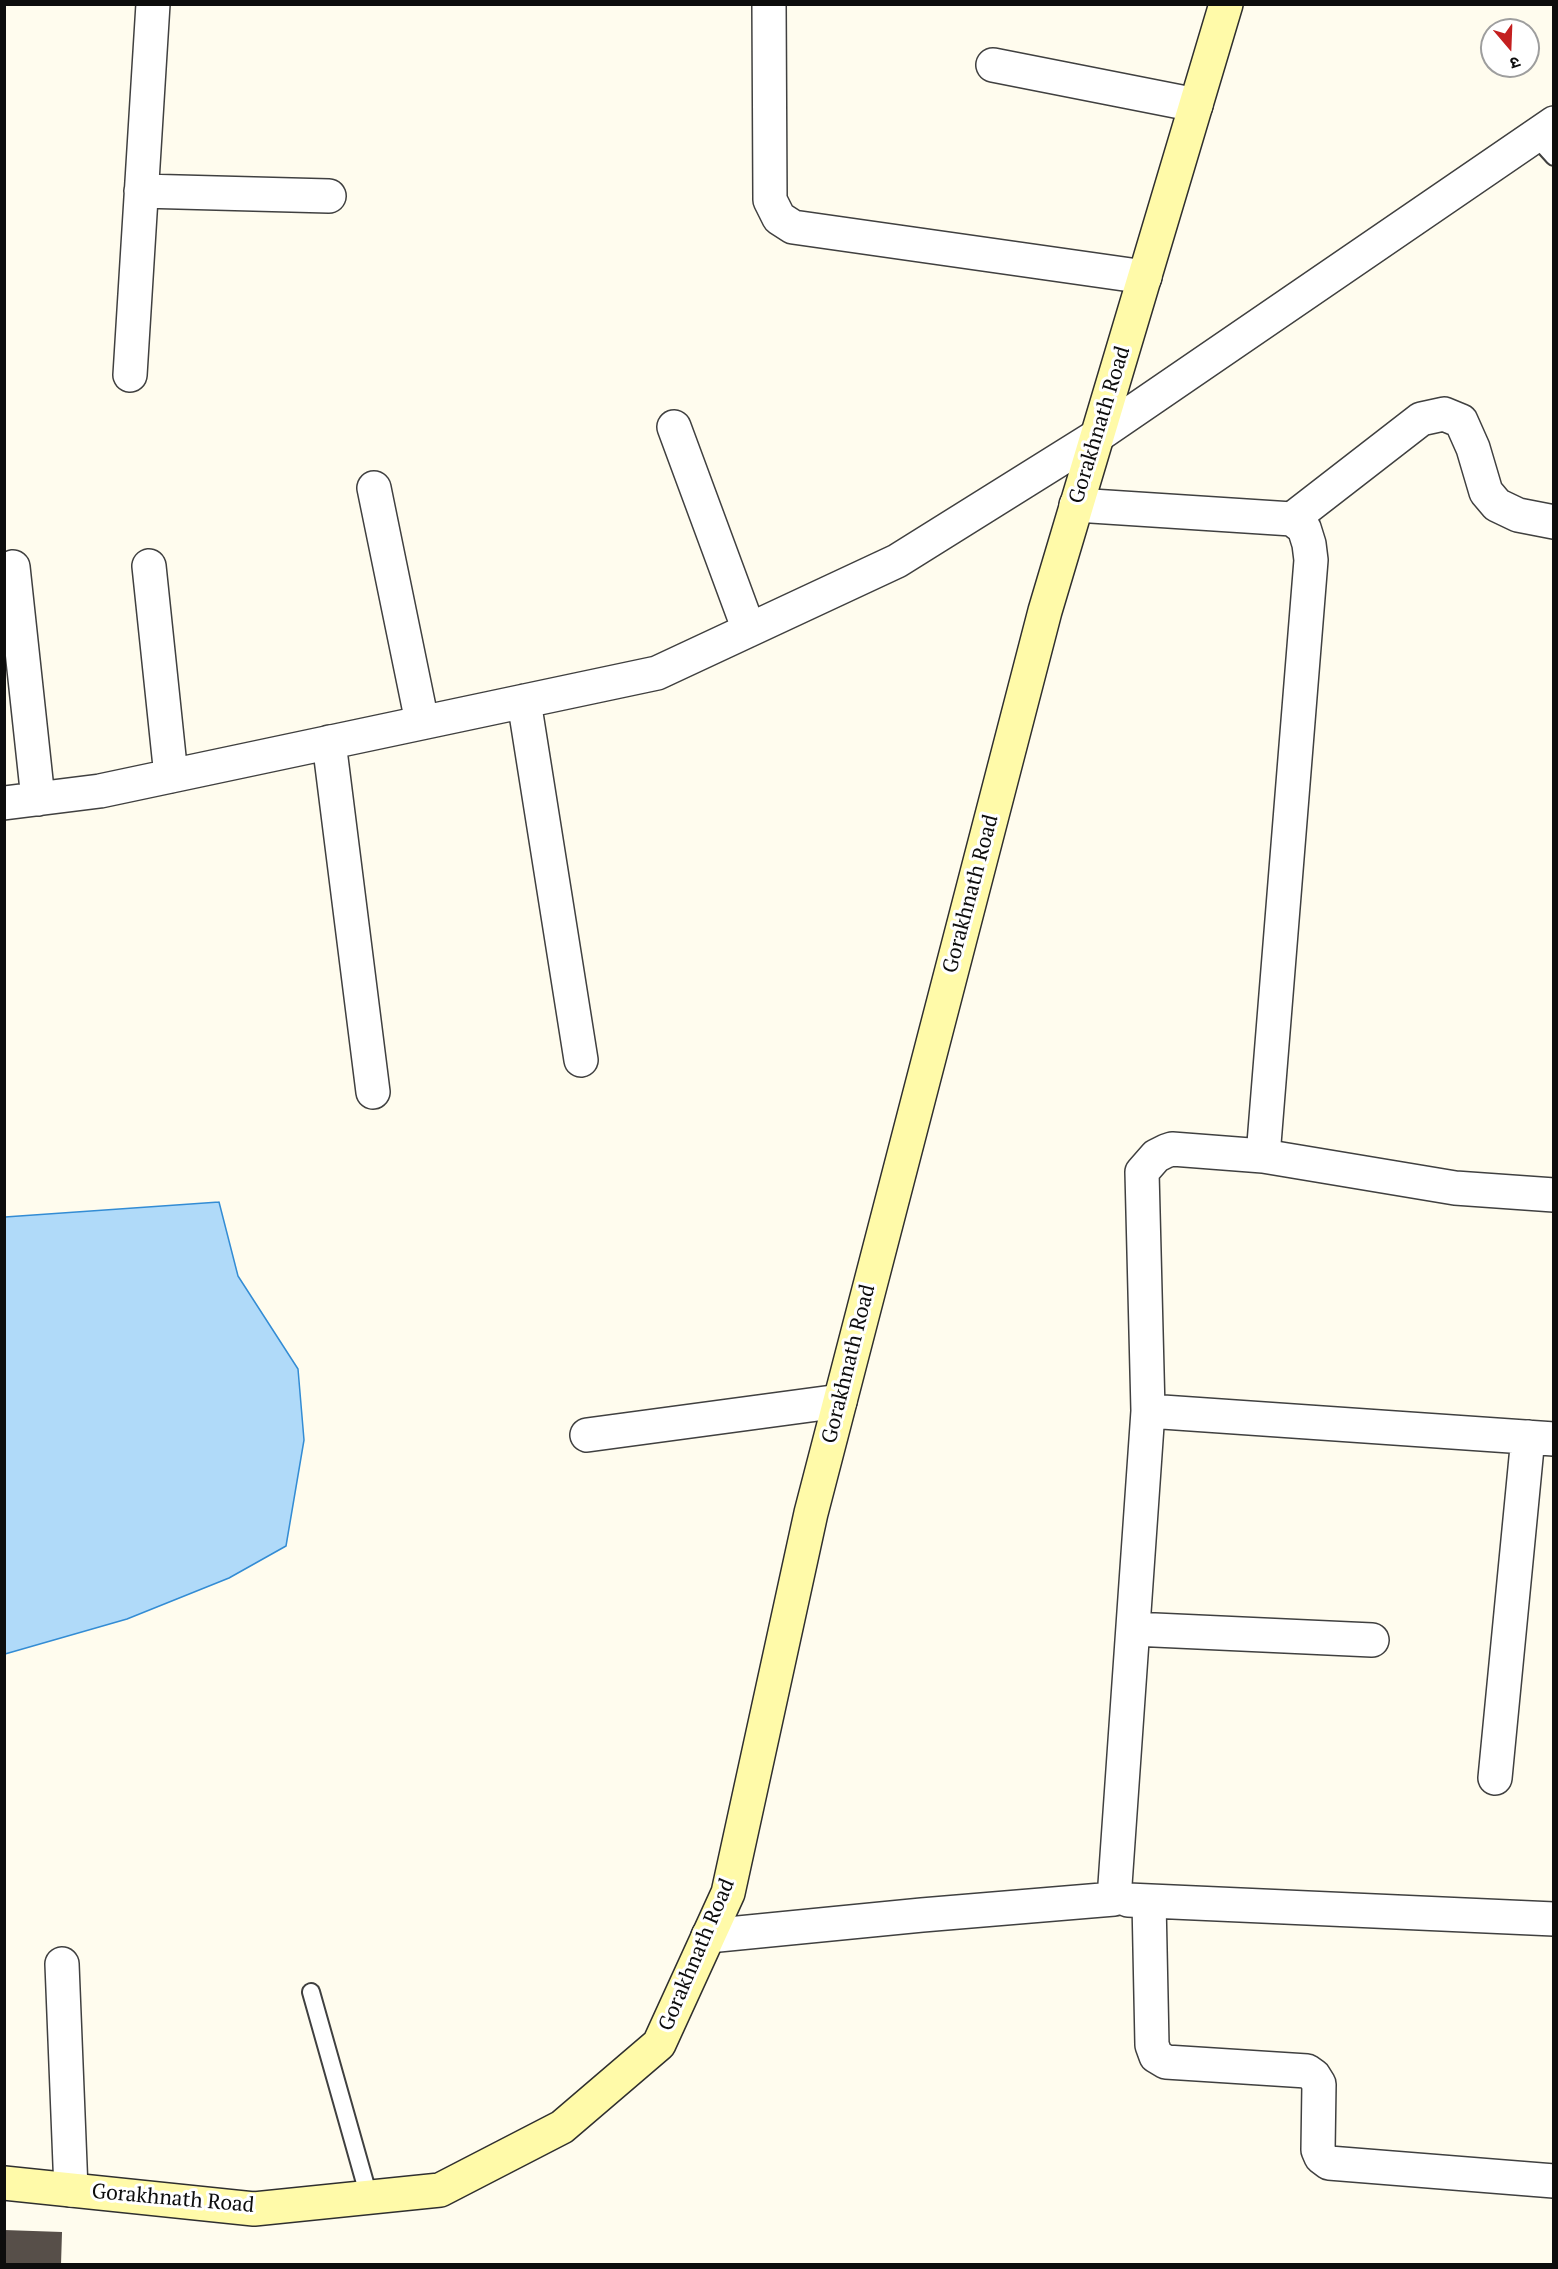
<!DOCTYPE html>
<meta charset="utf-8">
<style>
body{margin:0}
#map{position:relative;width:1558px;height:2269px;overflow:hidden;background:#fffcee;font-family:"PT Serif","Noto Sans Devanagari",serif}
canvas{display:block}
.frame{position:absolute;inset:0;border:6px solid #0d0d0d;pointer-events:none}
.north{position:absolute;left:1480px;top:18px;width:60px;height:60px;box-sizing:border-box;background:#fff;border:2px solid #9e9e9e;border-radius:50%;rotate:161deg;font-size:16px;font-weight:700;line-height:24px;text-align:center;color:#0d0d0d}
.north::after{content:'';display:block;margin:auto;width:21px;height:27px;background:#c41f1f;clip-path:polygon(50% 0,100% 100%,50% 72%,0 100%)}
</style>
<div id="map">
<canvas width="1558" height="2269"></canvas>
<div class="frame"></div>
<div class="north">उ</div>
</div>
<script>
const ctx = document.querySelector('canvas').getContext('2d');
ctx.lineJoin = 'round';
function fill(path, color) { ctx.fillStyle = color; ctx.fill(path, 'evenodd'); }
const toPath = rows => new Path2D(rows.map(r => 'M' + r).join(''));
function trace(path, color, width, dash) { ctx.strokeStyle = color; ctx.lineWidth = width; ctx.lineCap = dash ? 'butt' : 'round'; ctx.setLineDash(dash || []); ctx.stroke(path); }
function drawText(font, color, halo, rows, align = 'center') {
  ctx.font = font + ' "PT Serif",serif'; ctx.lineWidth = 6; ctx.setLineDash([]); ctx.textBaseline = 'middle'; ctx.strokeStyle = halo; ctx.fillStyle = color; for (const [text, x, y, turn = 0] of rows) {
    ctx.save(); ctx.translate(x, y); ctx.rotate((+turn || 0) * Math.PI / 180); ctx.textAlign = isNaN(turn) ? turn : align; if (halo) ctx.strokeText(text, 0, 0); ctx.fillText(text, 0, 0); ctx.restore();
  }
}
const water = toPath([
 [219,1202,238,1276,298,1369,304,1440,286,1546,229,1578,127,1619,5,1654,5,1217,219,1202]
]);
fill(water, '#b0daf9');
trace(water, '#338cd4', 1.5);
fill(toPath([
 [4,2230,62,2232,61,2264,4,2264]
]), '#574f49');
const service = toPath([
 [1535,136,1554,157],
 [311,1992,369,2197]
]);
const minor = toPath([
 [769,4,770,200,779,218,793,227,1145,277],
 [993,65,1196,105],
 [141,191,329,196],
 [130,375,153,4],
 [674,427,749,630],
 [374,488,422,722],
 [1076,505,1292,519,1304,528,1309,544,1311,560,1263,1156],
 [1292,519,1421,419,1444,414,1461,421,1473,448,1486,492,1497,505,1518,515,1554,522],
 [149,566,171,776],
 [13,567,38,799],
 [524,701,581,1060],
 [329,742,373,1092],
 [4,803,100,791,657,673,897,561,1097,436,1554,123],
 [1148,1411,1142,1172,1156,1156,1166,1151,1172,1149,1263,1156,1455,1188,1554,1195],
 [587,1435,840,1401],
 [1133,1629,1372,1640],
 [1495,1778,1528,1437],
 [1128,1900,1554,1919],
 [1149,1901,1152,2045,1156,2056,1166,2062,1307,2071,1314,2076,1319,2084,1318,2150,1321,2157,1329,2163,1554,2181],
 [708,1936,922,1915,1114,1899,1148,1411,1554,1439],
 [62,1964,71,2190]
]);
const secondary = toPath([
 [4,2183,254,2209,440,2190,562,2127,659,2044,728,1893,811,1513,1045,611,1226,4]
]);
trace(service, '#404040', 20);
trace(minor, '#404040', 36);
trace(secondary, '#2f2f2f', 36);
trace(service, '#fff', 16);
trace(minor, '#fff', 33);
trace(secondary, '#fffaa9', 33);
drawText('21px', '#0d0d0d', '#fff', [
 ["Gorakhnath Road",1100,425,-73],
 ["Gorakhnath Road",971,894,-75],
 ["Gorakhnath Road",849,1364,-76],
 ["Gorakhnath Road",697,1955,-67],
 ["Gorakhnath Road",173,2199,5]
]);
</script>
